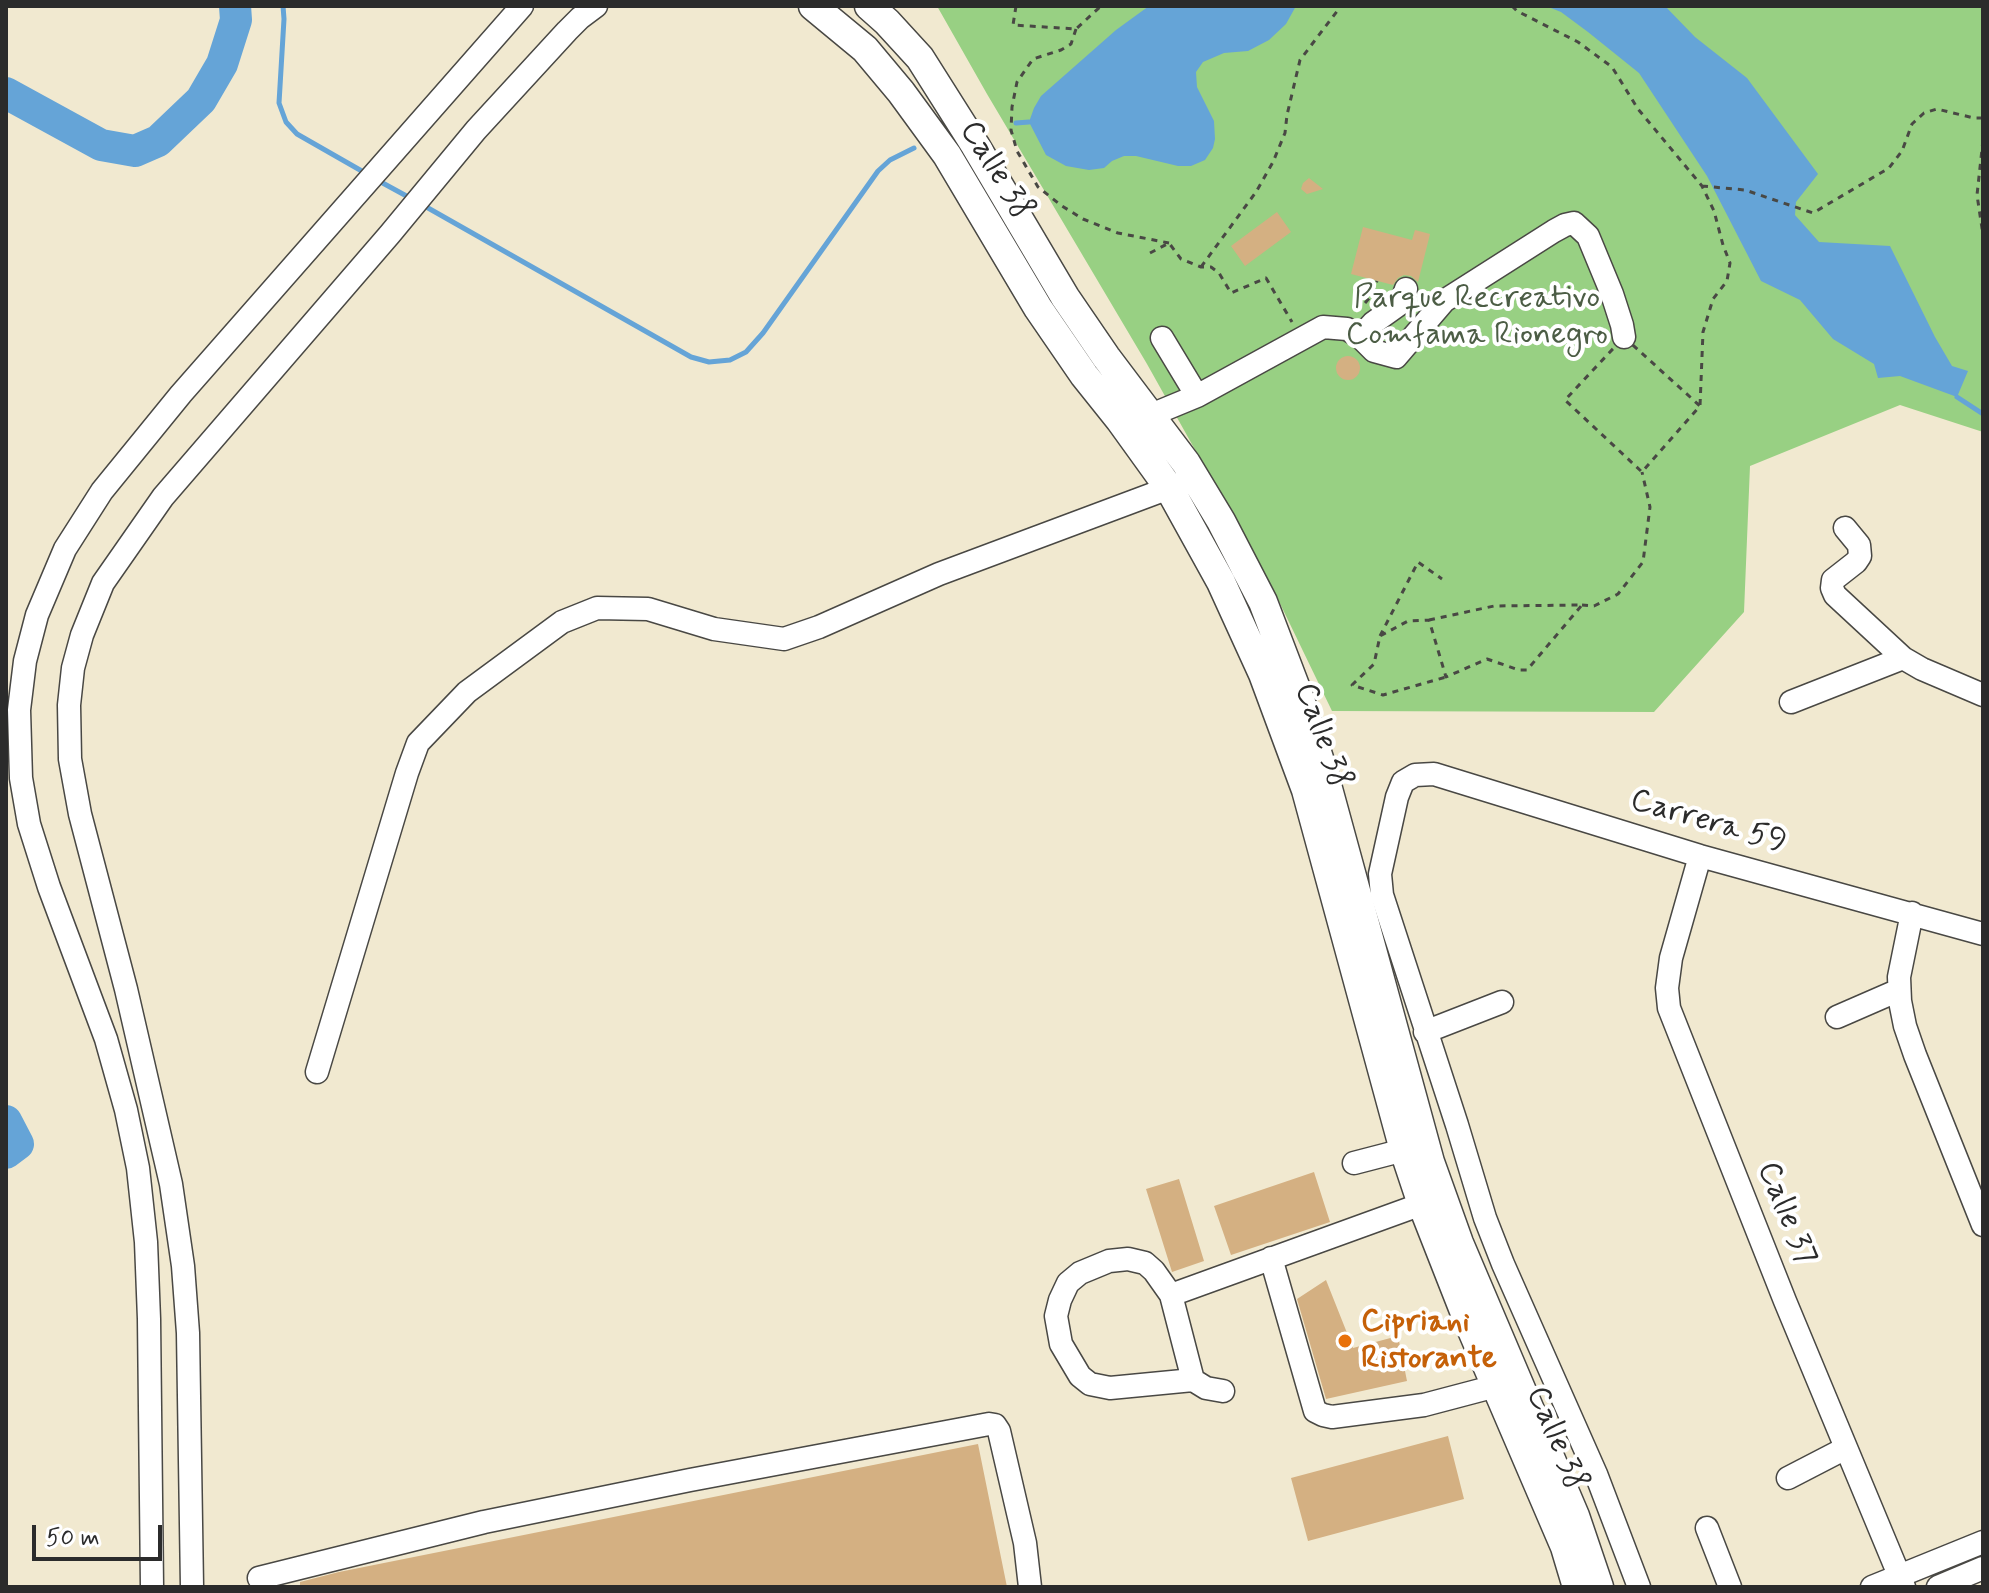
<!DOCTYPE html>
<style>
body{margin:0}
#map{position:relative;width:1989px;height:1593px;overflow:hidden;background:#f1e9d0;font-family:Mynerve,sans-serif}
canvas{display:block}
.frame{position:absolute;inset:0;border:8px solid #2b2b2b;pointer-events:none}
.scale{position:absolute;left:32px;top:1525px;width:130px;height:36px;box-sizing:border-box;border:4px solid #2b2b2b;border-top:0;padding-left:10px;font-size:24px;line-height:28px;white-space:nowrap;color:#2b2b2b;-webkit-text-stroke:6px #fff;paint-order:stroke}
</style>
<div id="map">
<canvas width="1989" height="1593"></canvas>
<div class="frame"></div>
<div class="scale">50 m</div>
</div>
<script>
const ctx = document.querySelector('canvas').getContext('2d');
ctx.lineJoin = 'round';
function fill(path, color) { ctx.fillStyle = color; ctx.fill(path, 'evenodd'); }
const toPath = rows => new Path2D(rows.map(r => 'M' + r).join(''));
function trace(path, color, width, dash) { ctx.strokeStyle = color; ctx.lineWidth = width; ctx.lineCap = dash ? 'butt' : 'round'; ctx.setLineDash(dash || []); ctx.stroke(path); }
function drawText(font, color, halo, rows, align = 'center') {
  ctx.font = font + ' Mynerve,sans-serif'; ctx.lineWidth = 8; ctx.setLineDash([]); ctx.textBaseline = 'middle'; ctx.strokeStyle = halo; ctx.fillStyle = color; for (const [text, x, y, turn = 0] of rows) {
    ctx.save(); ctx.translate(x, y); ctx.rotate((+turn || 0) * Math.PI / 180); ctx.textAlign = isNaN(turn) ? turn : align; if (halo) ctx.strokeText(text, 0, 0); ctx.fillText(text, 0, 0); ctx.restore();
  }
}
fill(toPath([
 [937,6,1983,6,1983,432,1900,405,1750,466,1744,612,1654,712,1332,711,1273,589,1147,364,987,94]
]), '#98d083');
fill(toPath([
 [1149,6,1296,6,1286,24,1269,40,1248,51,1224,53,1203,62,1196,72,1197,87,1214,121,1215,139,1213,148,1205,160,1191,166,1178,166,1136,156,1124,156,1112,161,1104,168,1089,170,1066,166,1046,155,1029,122,1034,108,1041,96,1116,30],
 [1546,6,1665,6,1695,37,1747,78,1818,174,1796,202,1795,215,1819,242,1890,246,1935,337,1952,366,1968,371,1957,397,1900,376,1878,378,1874,364,1833,339,1800,300,1761,281,1707,176,1639,73,1588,32,1561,12]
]), '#65a4d7');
trace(toPath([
 [283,6,284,19,279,103,286,122,297,134,367,174],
 [1016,123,1029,122],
 [379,181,412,199],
 [421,204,691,357,709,362,730,360,746,352,763,333,878,171,890,160,914,148],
 [1957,397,1983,414]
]), '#65a4d7', 5);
trace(toPath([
 [6,93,101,145,135,151,158,141,201,100,222,64,236,20,235,6],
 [6,1121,18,1144,6,1153]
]), '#65a4d7', 32);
fill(toPath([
 [1309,178,1323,189,1307,194,1301,189,1303,183],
 [1277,212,1291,232,1245,266,1231,246],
 [1363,227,1412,240,1415,230,1430,234,1418,282,1411,276,1404,275,1398,278,1393,285,1351,274],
 '1336 368a12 12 0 1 1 24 0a12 12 0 1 1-24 0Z',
 [1314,1172,1330,1222,1231,1255,1214,1206],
 [1179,1179,1204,1261,1172,1272,1146,1189],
 [1326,1280,1353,1348,1398,1336,1407,1381,1326,1399,1297,1299],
 [1448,1436,1464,1499,1308,1541,1291,1478],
 [978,1444,1007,1587,300,1587,300,1582,339,1572]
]), '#d4b082');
const minor = toPath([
 [1360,337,1373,323,1401,303,1406,289],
 [1162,338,1197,396],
 [1151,415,1197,396,1323,327,1347,329,1360,337,1374,351,1396,357,1444,301,1554,231,1565,225,1574,223,1588,236,1612,294,1622,325,1624,337],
 [1903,658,1922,669,1983,695],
 [1791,702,1903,658,1835,595,1832,588,1833,580,1856,562,1860,556,1859,545,1845,528],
 [1700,856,1671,958,1667,988,1669,1008,1785,1301,1904,1587],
 [1912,913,1899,977,1900,1001,1905,1026,1915,1055,1983,1225],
 [1837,1017,1899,990],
 [1425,1032,1502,1002],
 [317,1072,407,773,418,743,467,692,562,622,597,608,648,609,714,629,784,639,819,627,939,574,1169,488],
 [1354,1163,1404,1150],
 [1271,1258,1315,1411,1323,1415,1332,1417,1424,1405,1496,1386],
 [1171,1295,1422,1204],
 [1193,1380,1110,1388,1090,1384,1080,1376,1061,1344,1056,1316,1060,1300,1068,1283,1080,1273,1109,1261,1128,1259,1145,1263,1154,1271,1171,1295,1193,1380,1206,1388,1223,1391],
 [1788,1478,1846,1448],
 [1707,1528,1730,1587],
 [259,1578,484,1522,690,1480,989,1424,995,1425,999,1431,1025,1543,1030,1587],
 [152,1587,149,1319,146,1242,138,1168,126,1110,106,1039,49,887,29,824,21,778,19,710,25,661,37,615,65,549,102,491,181,394,522,6],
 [192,1587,188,1333,183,1266,171,1184,126,989,80,814,70,759,69,705,73,668,82,635,103,583,163,497,390,234,476,130,567,31,580,18,596,6],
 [1639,1587,1596,1474,1503,1264,1485,1218,1457,1125,1382,895,1380,874,1397,797,1403,782,1415,775,1434,774,1700,856,1983,934],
 [1872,1587,1983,1542],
 [1938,1587,1983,1568]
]);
const major = toPath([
 [813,6,865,49,901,92,947,155,1038,308,1084,375,1120,420,1169,488,1221,582,1263,674,1306,790,1404,1150,1422,1204,1468,1321,1565,1547,1577,1587],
 [869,6,887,22,920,58,975,145,1065,297,1106,357,1186,463,1221,521,1263,602,1300,699,1324,774,1430,1162,1459,1243,1575,1516,1599,1587]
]);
trace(minor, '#494844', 25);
trace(major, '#494844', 31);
trace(toPath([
 [1016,6,1013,25,1076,29,1101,6],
 [1512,6,1517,11,1578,42,1612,67,1638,109,1702,186,1714,211,1723,245,1730,263,1727,281,1713,299,1703,332,1700,406],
 [6,7,9,6],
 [1076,29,1071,44,1061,50,1033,59,1017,82,1012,107,1011,130,1017,151,1038,187,1062,206,1083,219,1118,233,1169,243],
 [1983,140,1977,195,1983,235],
 [1702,186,1745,190,1813,213,1889,168,1902,151,1912,124,1924,113,1937,109,1974,118,1983,118],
 [1150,253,1169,243,1181,259,1201,267,1211,267,1219,273,1231,293,1266,278,1292,322],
 [1201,267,1256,192,1273,162,1285,133,1287,115,1300,60,1341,6],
 [1365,303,1371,296,1377,281],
 [1624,337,1700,406,1642,472,1565,400,1624,337],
 [1582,605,1594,606,1618,594,1643,562,1650,507,1642,472],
 [1429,620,1494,606,1582,605,1527,670,1519,670,1487,659,1446,677,1429,620,1408,621,1380,636,1374,664,1352,685,1383,695,1446,677],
 [1380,636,1418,562,1442,579]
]), '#494844', 3, [6, 6]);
trace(minor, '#fff', 22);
trace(major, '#fff', 28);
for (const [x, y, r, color] of [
 [1345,1341,8,"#e8710a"]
]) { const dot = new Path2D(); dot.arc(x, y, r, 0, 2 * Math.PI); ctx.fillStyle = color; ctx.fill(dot); trace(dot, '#fff', 3); }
drawText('32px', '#2b2b2b', '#fff', [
 ["Calle 38",995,171,58],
 ["Calle 38",1321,736,70],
 ["Carrera 59",1708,823,16],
 ["Calle 37",1785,1214,68],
 ["Calle 38",1555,1439,67]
]);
drawText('32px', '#4c5d45', '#fff', [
 ["Parque Recreativo",1477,299],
 ["Comfama Rionegro",1477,336]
]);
drawText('bold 32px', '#c56008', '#fff', [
 ["Cipriani",1361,1323],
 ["Ristorante",1361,1360]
], 'left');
</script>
